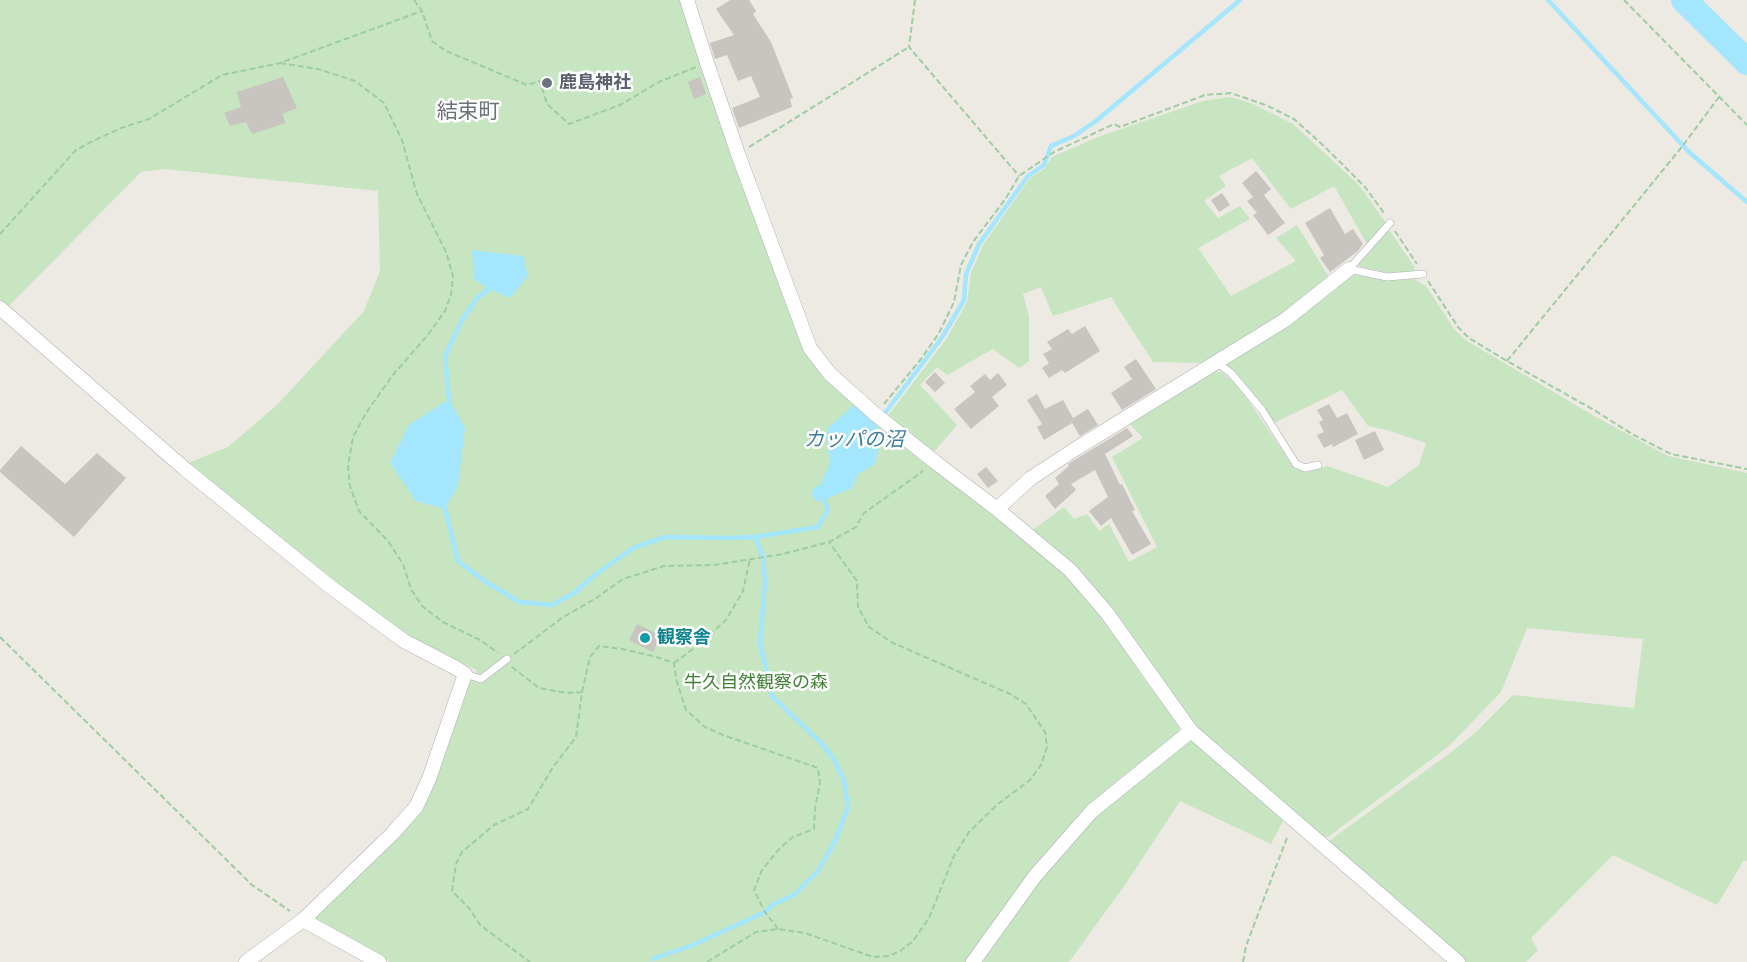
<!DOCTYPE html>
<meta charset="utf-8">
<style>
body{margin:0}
canvas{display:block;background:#ede9e3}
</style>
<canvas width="1747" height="962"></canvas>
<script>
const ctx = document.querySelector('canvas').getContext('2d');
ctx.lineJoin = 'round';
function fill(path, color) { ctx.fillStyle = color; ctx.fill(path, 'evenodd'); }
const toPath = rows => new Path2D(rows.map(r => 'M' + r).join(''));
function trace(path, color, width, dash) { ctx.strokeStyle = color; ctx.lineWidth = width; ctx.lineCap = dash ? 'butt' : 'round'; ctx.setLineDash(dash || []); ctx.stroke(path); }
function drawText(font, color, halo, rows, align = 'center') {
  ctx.font = font + ' "Space Grotesk","Noto Sans JP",sans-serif'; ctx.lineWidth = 5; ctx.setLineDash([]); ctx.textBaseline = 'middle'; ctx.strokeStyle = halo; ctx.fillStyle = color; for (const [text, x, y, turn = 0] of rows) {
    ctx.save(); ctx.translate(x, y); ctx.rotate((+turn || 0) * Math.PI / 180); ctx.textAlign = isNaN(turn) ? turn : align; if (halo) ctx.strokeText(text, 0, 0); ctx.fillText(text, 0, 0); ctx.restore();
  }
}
fill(toPath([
 [0,0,680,0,785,302,803,349,821,372,896,438,1063,572,1101,615,1147,683,1180,726,1178,735,1092,803,968,962,390,962,313,921,319,909,423,807,462,697,477,670,434,651,383,619,188,463,228,447,277,405,364,311,380,271,378,191,166,169,141,172,0,315],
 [1230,97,1251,103,1293,124,1359,185,1386,223,1367,244,1334,186,1291,209,1252,158,1219,176,1226,186,1204,201,1218,218,1240,206,1250,219,1198,248,1231,296,1296,261,1276,238,1297,225,1330,279,1310,296,1207,363,1153,362,1111,297,1053,316,1041,287,1023,294,1029,317,1029,361,1019,368,993,349,947,375,937,367,920,385,957,425,932,454,887,417,947,338,967,302,971,273,983,245,1030,178,1044,169,1052,157,1098,137,1203,101],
 [1389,230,1415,268,1412,272,1389,273,1357,266],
 [1355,274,1392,280,1414,279,1426,286,1454,329,1467,341,1596,417,1668,456,1747,473,1747,861,1744,860,1717,905,1613,855,1531,938,1538,950,1526,962,1463,962,1328,845,1329,841,1450,753,1474,734,1513,695,1634,708,1643,639,1527,628,1501,692,1449,746,1328,837,1317,835,1191,721,1031,531,1064,507,1074,519,1087,514,1099,531,1109,524,1129,562,1157,547,1112,457,1143,438,1128,422,1211,370,1223,373,1239,387,1294,468,1308,472,1327,466,1388,487,1419,465,1426,443,1387,430,1368,426,1342,390,1274,423,1236,373,1225,364,1345,278],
 [1193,741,1284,819,1271,844,1180,801,1127,882,1069,962,981,962,1044,873,1096,815,1182,742]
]), '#c6e5c0');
fill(toPath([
 [472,250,523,256,528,276,510,298,489,289,474,279],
 [449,399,465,428,458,485,445,509,416,501,390,463,409,425],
 [854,405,876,425,883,437,874,465,858,474,852,488,824,500,817,502,812,495,813,488,821,484,830,463,826,435,829,427]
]), '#a3e6fd');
trace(toPath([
 [1548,0,1689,152,1747,202],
 [449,399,445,356,462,320,477,298,489,289],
 [876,425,943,336,964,300,966,274,979,244,1028,176,1044,165,1051,146,1074,136,1096,121,1240,0],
 [445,509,458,561,486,582,519,602,552,605,574,593,596,574,635,547,665,537,732,538,755,537,818,527,828,509,824,500],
 [653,959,693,945,765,912,774,904,794,895,818,871,835,841,848,807,844,781,834,759,820,742,772,696,760,643,765,583,763,557,755,537]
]), '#a3e6fd', 4.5);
trace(toPath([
 [1684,0,1747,62]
]), '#a3e6fd', 26);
fill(toPath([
 [730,0,749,0,756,11,753,14,771,42,793,98,790,99,792,107,739,128,732,108,760,97,751,76,738,81,727,55,715,59,710,43,734,35,716,9],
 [283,77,297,108,282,114,286,123,252,134,246,122,230,126,224,113,241,107,237,92],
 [700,77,706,94,694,99,688,82],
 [1256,171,1271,189,1264,195,1285,223,1268,235,1253,215,1257,213,1247,201,1253,197,1242,183],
 [1222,193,1230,205,1219,212,1211,200],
 [1330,208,1345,234,1353,229,1363,244,1358,251,1330,272,1320,258,1324,255,1305,223],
 [1085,326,1100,351,1065,373,1062,370,1049,378,1042,368,1049,363,1043,354,1052,349,1047,342,1068,329,1072,334],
 [1136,359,1156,389,1122,410,1111,393,1132,379,1124,367],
 [935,372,945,383,935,392,925,382],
 [998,373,1007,385,992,397,999,406,971,429,954,409,975,392,970,386,985,374,990,380],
 [1037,394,1045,409,1063,400,1073,418,1088,409,1098,425,1080,436,1072,423,1044,440,1037,427,1042,424,1027,400],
 [1329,404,1337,418,1347,413,1358,434,1333,447,1332,444,1324,448,1317,435,1324,432,1319,422,1323,420,1317,410],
 [1127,428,1133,436,1105,454,1120,485,1122,484,1135,510,1132,511,1151,544,1132,555,1111,518,1101,526,1089,511,1108,497,1095,470,1071,484,1076,490,1055,509,1045,496,1059,484,1055,478,1069,466,1068,464],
 [1375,431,1384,450,1364,460,1355,440],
 [21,446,65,484,97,453,126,478,74,537,0,472,0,470],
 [986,467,998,481,988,488,977,474],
 [637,624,661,636,653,652,629,640]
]), '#c8c4c0');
const lane = toPath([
 [1349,269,1387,277,1423,274],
 [1349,269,1390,223],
 [1216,362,1231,373,1262,410,1296,464,1305,468,1318,465],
 [465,674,481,679,507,659]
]);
const street = toPath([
 [687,0,707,63,738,154,810,348,830,374,875,414,935,462,997,509,1070,570,1107,613,1191,731,1458,962],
 [0,308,185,469,328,585,404,641,456,668,465,674,429,779,416,807,392,834,303,920,246,962],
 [997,509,1031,478,1077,448,1285,320,1349,269],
 [303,920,379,962],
 [973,962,1035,876,1092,811,1191,731]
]);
trace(lane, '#aeb2b5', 8);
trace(street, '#aeb2b5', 15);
trace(toPath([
 [414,0,422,11,432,41,446,51,527,85,540,81,547,104,569,124,620,105,659,82,696,67],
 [915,0,909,47,1019,176],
 [1624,0,1747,125],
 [280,63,318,69,355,81,384,103,402,140,417,194,446,252,453,276,451,295,445,311,427,336,392,376,366,413,353,437,348,466,350,486,359,511,388,541,403,564,411,589,422,606,443,622,480,640,498,653],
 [749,147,909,47],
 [1395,231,1417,264],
 [0,234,76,150,93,141,121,128,149,119,222,75,280,63,422,11],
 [1428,281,1458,327,1469,338,1507,361,1594,410,1632,434,1671,454,1747,469],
 [1507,361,1681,148,1719,97],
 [884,404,921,359,939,333,954,302,961,265,973,242,1006,198,1019,176,1054,152,1114,124,1120,127,1205,95,1231,93,1268,106,1294,119,1324,146,1365,187,1384,213],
 [0,637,252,885,290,911],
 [514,654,562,618,596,598,623,579,664,566,714,565,783,554,829,542,856,527,864,513,923,471],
 [674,663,701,643,726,620,743,591,750,559],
 [512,667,539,688,567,693,582,692,576,737,553,767,528,809,494,825,462,852,456,864,452,891,469,908,480,925,530,962],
 [582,692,590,657,599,646,622,649,653,656,674,663,676,679,686,710,705,727,723,735,818,768,820,783,815,808,814,829,793,837,780,848,762,870,754,890,765,912,778,929],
 [707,962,756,932,778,929,805,933,873,957,889,956,900,951,913,941,929,918,954,856,969,832,998,804,1030,780,1041,765,1047,747,1045,732,1026,704,1010,694,893,643,869,627,858,607,857,581,829,542],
 [1243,962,1246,946,1288,835]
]), '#9dcda2', 2, [6, 3]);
trace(lane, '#fff', 7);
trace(street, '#fff', 14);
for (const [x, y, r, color] of [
 [547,83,6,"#6b7280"],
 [645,638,6,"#0f9aa8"]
]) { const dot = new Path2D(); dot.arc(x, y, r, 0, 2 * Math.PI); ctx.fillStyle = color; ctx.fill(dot); trace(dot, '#fff', 2); }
drawText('bold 18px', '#5b616d', '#fff', [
 ["鹿島神社",559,83]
], 'left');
drawText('bold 18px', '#0d838f', '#fff', [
 ["観察舎",657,638]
], 'left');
drawText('18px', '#408035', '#fff', [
 ["牛久自然観察の森",756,683]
]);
drawText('italic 20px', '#3b7c9d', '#fff', [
 ["カッパの沼",854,441]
]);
drawText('21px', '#6c7275', '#fff', [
 ["結束町",468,112]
]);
</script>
